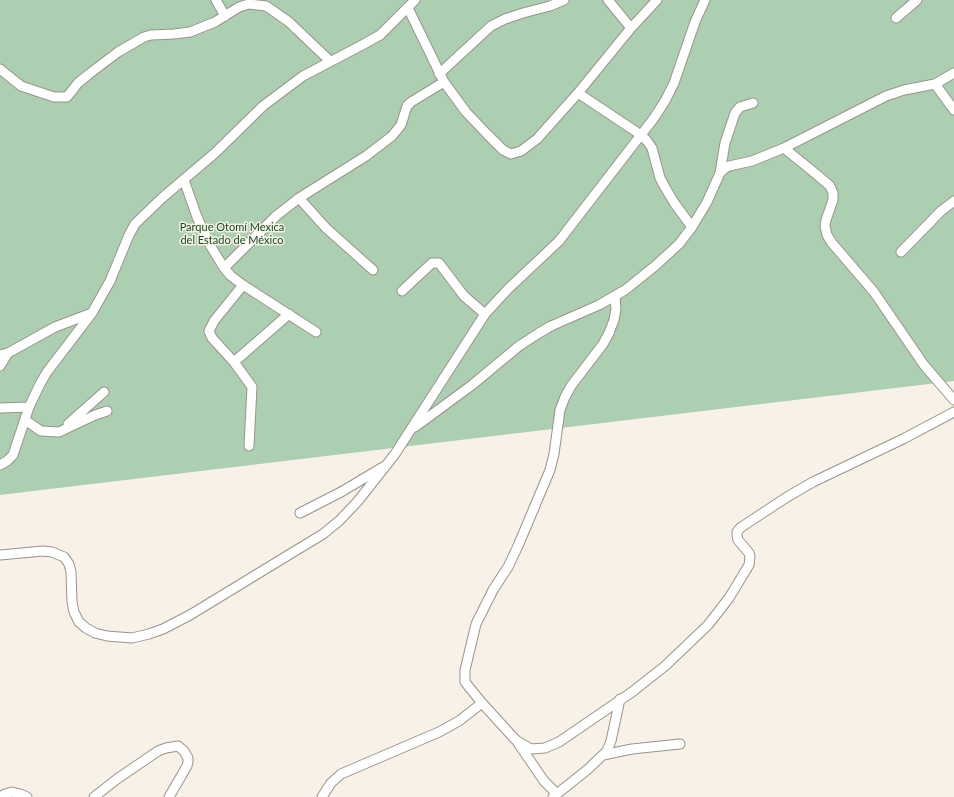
<!DOCTYPE html>
<meta charset="utf-8">
<style>
body{margin:0}
canvas{display:block;background:#f7f1e7}
</style>
<canvas width="954" height="797"></canvas>
<script>
const ctx = document.querySelector('canvas').getContext('2d');
ctx.lineJoin = 'round';
function fill(path, color) { ctx.fillStyle = color; ctx.fill(path, 'evenodd'); }
const toPath = rows => new Path2D(rows.map(r => 'M' + r).join(''));
function trace(path, color, width, dash) { ctx.strokeStyle = color; ctx.lineWidth = width; ctx.lineCap = dash ? 'butt' : 'round'; ctx.setLineDash(dash || []); ctx.stroke(path); }
function drawText(font, color, halo, rows, align = 'center') {
  ctx.font = font + ' Lato,sans-serif'; ctx.lineWidth = 3; ctx.setLineDash([]); ctx.textBaseline = 'middle'; ctx.strokeStyle = halo; ctx.fillStyle = color; for (const [text, x, y, turn = 0] of rows) {
    ctx.save(); ctx.translate(x, y); ctx.rotate((+turn || 0) * Math.PI / 180); ctx.textAlign = isNaN(turn) ? turn : align; if (halo) ctx.strokeText(text, 0, 0); ctx.fillText(text, 0, 0); ctx.restore();
  }
}
fill(toPath([
 [0,0,954,0,954,381,0,495]
]), '#adcfb1');
const minor = toPath([
 [216,0,225,16],
 [608,0,631,28],
 [408,8,444,82,466,112,487,134,503,150,511,154,521,151,537,139,578,93,631,28,657,0],
 [896,18,917,0],
 [0,69,21,86,54,97,67,97,78,83,89,74,118,52,144,37,151,35,174,34,190,32,215,22,239,7,249,4,266,6,272,10,289,22,330,61],
 [439,74,491,26,505,19,523,13,550,6,564,0],
 [935,84,954,110],
 [578,93,641,135,647,141,652,148,660,178,666,189,675,204,692,227],
 [784,148,816,174,830,186,833,193,833,200,826,220,825,226,827,235,832,243,874,292,924,365,954,400],
 [720,173,725,143,735,113,740,107,753,103],
 [184,180,197,217,210,245,224,268,231,276,243,285,316,332],
 [299,198,326,228,373,270],
 [901,252,941,211,954,201],
 [224,268,276,216,299,198,366,156,392,136,401,125,407,106,411,102,444,82],
 [243,285,214,321,209,331,212,338,234,362,252,387,249,446],
 [402,291,432,263,439,263,464,296,485,314],
 [615,296,616,309,614,320,609,333,603,344,571,386,565,397,560,410,554,454,550,470,518,546,508,567,493,590,476,624,465,670,465,682,482,703,512,736,517,741,531,749,545,748,559,742,632,692,665,666,708,625,729,598,749,565,750,556,749,553,738,540,737,535,737,532,740,528,787,497,813,482,903,439,954,412],
 [0,355,8,353,55,327,92,313],
 [234,362,289,314],
 [0,366,8,353],
 [0,408,29,407],
 [25,420,41,431,59,432,95,415,107,411],
 [68,424,104,392],
 [415,427,472,385,519,346,539,333,551,326,599,305,625,290,655,266,679,244,692,227,707,202,720,173,724,169,729,166,752,161,784,148,886,96,904,90,935,84,954,73],
 [0,465,7,461,13,455,29,407,40,384,47,372,92,313,110,281,129,235,135,224,162,198,215,153,263,106,303,76,364,44,380,35,415,0],
 [300,513,341,492,383,467],
 [0,555,43,551,52,552,64,557,69,564,71,572,72,602,74,612,79,622,86,628,95,633,107,636,132,638,149,634,163,629,190,615,323,534,339,521,358,501,395,454,485,314,508,289,559,241,654,118,665,101,674,83,695,22,705,0],
 [518,743,544,781,557,794],
 [603,755,632,749,680,744],
 [0,797,5,794,12,792,20,794,27,797],
 [94,797,117,779,158,751,166,748,178,746,184,751,188,758,188,762,187,766,169,797],
 [322,797,331,783,341,774,439,732,459,721,482,703],
 [553,797,587,770,607,751,611,741,620,699]
]);
trace(minor, '#99938a', 11);
trace(minor, '#fff', 9);
drawText('11px', '#124b21', '#f7f1e7', [
 ["Parque Otomí Mexica",232,227],
 ["del Estado de México",232,240]
]);
</script>
